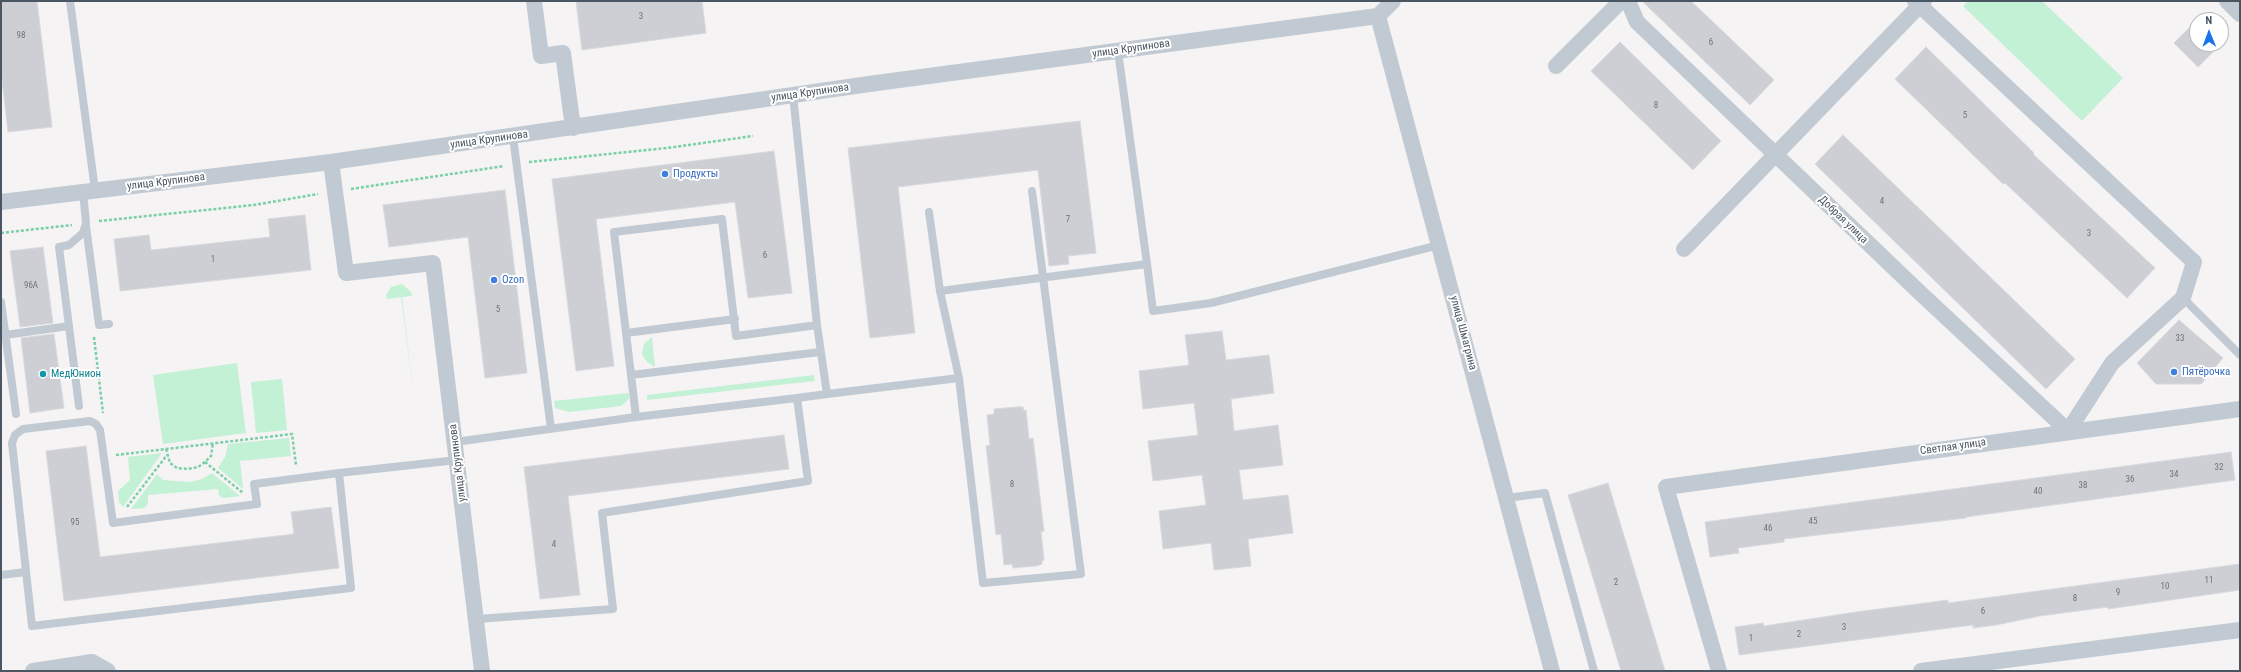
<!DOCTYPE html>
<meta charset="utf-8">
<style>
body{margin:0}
#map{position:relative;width:2241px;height:672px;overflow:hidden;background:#f5f3f3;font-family:"Roboto Condensed",sans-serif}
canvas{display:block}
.frame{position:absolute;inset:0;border:2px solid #4a5661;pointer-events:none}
.north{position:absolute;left:2189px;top:12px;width:40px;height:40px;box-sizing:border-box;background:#fff;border:1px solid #b7bbc0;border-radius:50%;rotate:359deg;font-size:11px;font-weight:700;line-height:16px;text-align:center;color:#4a5661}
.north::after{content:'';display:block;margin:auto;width:14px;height:18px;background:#1a73e8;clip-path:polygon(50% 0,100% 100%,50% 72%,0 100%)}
</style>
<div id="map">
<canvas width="2241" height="672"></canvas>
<div class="frame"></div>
<div class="north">N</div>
</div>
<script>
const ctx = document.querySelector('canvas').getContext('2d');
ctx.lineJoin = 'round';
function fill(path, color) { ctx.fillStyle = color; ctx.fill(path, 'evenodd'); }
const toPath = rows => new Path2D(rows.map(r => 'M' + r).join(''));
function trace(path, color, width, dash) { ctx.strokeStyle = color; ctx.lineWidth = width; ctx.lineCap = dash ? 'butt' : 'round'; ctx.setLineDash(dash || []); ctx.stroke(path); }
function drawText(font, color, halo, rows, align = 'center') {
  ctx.font = font + ' "Roboto Condensed",sans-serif'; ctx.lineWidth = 4; ctx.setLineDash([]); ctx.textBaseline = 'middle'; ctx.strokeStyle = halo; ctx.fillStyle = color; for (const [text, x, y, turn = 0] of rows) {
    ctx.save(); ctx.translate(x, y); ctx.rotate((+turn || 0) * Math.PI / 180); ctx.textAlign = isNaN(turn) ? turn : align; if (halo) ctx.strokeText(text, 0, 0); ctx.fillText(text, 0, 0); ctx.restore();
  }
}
fill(toPath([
 [1968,1,2042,1,2123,78,2082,121,1963,6],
 [402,284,411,292,412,296,402,297,414,398,401,297,387,299,386,295,391,287],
 [652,337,655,367,647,362,642,354,644,344],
 [237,363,246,433,163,444,153,375],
 [814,375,815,381,647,400,647,395],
 [282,379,287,430,256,433,251,382],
 [629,393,629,399,621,406,569,412,555,408,554,401],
 [289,438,291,456,240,461,243,489,218,468,225,457,228,444],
 [162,453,123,507,119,502,118,491,130,480,128,457],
 [212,473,240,496,224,498,219,496,218,489,148,495,148,503,145,508,131,509,157,474,163,480,190,482,202,479]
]), '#c3f1d5');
const building = toPath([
 [1,1,37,1,52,127,8,132,1,72,1,1],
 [576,1,702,1,706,33,582,50,576,1],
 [1642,1,1691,1,1774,80,1750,105,1642,1],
 [2197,20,2197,44,2221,44,2198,67,2174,43,2197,20],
 [1620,42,1721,141,1693,170,1591,71,1620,42],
 [1926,47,2034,153,2033,154,2155,268,2127,298,2005,183,2003,184,1895,79,1926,47],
 [1080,121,1096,253,1068,256,1069,264,1049,266,1038,170,898,187,915,333,870,338,848,148,1080,121],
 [1843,135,2075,359,2046,389,1815,164,1843,135],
 [774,151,792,293,748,298,735,202,596,219,614,366,576,371,552,179,774,151],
 [505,190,527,373,485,378,468,237,389,247,383,205,505,190],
 [305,215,311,270,120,291,114,239,149,235,151,250,270,237,268,219,305,215],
 [43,247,53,323,20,327,10,251,43,247],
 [2179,320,2223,358,2201,384,2156,384,2137,363,2179,320],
 [1222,331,1226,360,1269,355,1274,393,1231,399,1234,431,1278,425,1283,465,1239,470,1243,500,1288,495,1293,533,1248,539,1251,566,1214,570,1211,543,1163,549,1159,511,1206,505,1202,475,1153,481,1148,441,1198,435,1194,403,1143,409,1139,371,1189,365,1185,335,1222,331],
 [54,334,64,408,30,413,21,338,54,334],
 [1017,407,1023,407,1024,411,1026,410,1029,439,1033,438,1044,531,1041,532,1044,560,1042,561,1042,564,1036,566,1013,568,1012,564,1004,565,1001,534,996,535,986,446,990,445,987,415,994,414,994,409,1017,407],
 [784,435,789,469,568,496,580,595,540,599,524,467,784,435],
 [86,446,100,557,294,534,291,512,331,507,339,568,64,601,46,451,86,446],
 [2231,452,2235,480,1966,517,1966,518,1784,539,1784,542,1738,548,1739,553,1710,557,1705,522,2231,452],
 [1608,483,1665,671,1621,671,1568,495,1608,483],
 [2240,564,2240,590,2108,609,2108,607,2040,616,1996,625,1973,628,1973,625,1739,655,1735,627,1763,623,1764,626,1856,612,1948,600,1948,603,2240,564]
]);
fill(building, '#cdcfd5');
trace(building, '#d7d9de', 1);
trace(toPath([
 [529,162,667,148,753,136],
 [351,189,504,166],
 [99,221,254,205,318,194],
 [1,233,72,225],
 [94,337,103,413],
 [166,449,170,463,177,468,188,469,198,467,205,462,211,456,213,443],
 [116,455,292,434,296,465],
 [205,462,243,493],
 [127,507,167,455]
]), '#7ad0a6', 2.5, [3, 2]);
trace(toPath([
 [70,1,95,190],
 [793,95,817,325,827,394,797,398],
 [513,137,551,429],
 [929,212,940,291],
 [86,226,99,325,109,324],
 [1147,264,1153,311,1211,303,1439,245],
 [2183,298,2240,355],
 [1,302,16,414],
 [626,333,735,319],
 [5,335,69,326],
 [631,375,820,352],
 [959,378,983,583,1081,574,1032,191],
 [827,394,959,378,940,291,1147,264,1118,51],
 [79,406,59,247,69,245,83,233,86,223,83,192],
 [636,417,614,232,722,219,736,336,817,325],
 [455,442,636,417,797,398,808,481,602,513,613,609,477,619],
 [339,473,254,484,257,504,113,523,100,430,96,424,90,421,82,422,23,429,15,435,12,443,32,626,351,588,339,473,457,460],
 [1506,498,1545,493,1594,671],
 [1,575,26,572]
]), '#c1cad2', 8);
trace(toPath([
 [534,1,541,56,563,53,573,128],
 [1628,1,1637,22,1916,289,2068,431,2112,363,2183,298,2194,262,1915,1],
 [2227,1,2240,14],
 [1378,16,1552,671],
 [1378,16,1393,1],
 [1556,66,1621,1],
 [331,162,346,273,433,263,482,671],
 [1,202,331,162,869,84,1378,16],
 [1684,249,1924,1],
 [33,671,92,662,108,671],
 [1719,671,1666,487,2240,409],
 [1921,671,2240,630]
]), '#c1cad2', 16);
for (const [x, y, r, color] of [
 [665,174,4,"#3f7fe0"],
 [494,280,4,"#3f7fe0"],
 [2174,372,4,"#3f7fe0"],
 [43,374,4,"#0f9aa8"]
]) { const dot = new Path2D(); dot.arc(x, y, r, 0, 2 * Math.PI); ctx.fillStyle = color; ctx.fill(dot); trace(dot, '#fff', 1.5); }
drawText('9px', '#6b747e', null, [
 ["3",641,17],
 ["98",21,36],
 ["6",1711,43],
 ["8",1656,106],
 ["5",1965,116],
 ["4",1882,202],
 ["7",1068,220],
 ["3",2089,234],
 ["6",765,256],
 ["1",213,260],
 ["96А",31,286],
 ["5",498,310],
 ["33",2180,339],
 ["32",2219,468],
 ["34",2174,475],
 ["36",2130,480],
 ["8",1012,485],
 ["38",2083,486],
 ["40",2038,492],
 ["45",1813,522],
 ["95",75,523],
 ["46",1768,529],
 ["4",554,545],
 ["11",2209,581],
 ["2",1616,583],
 ["10",2165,587],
 ["9",2118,593],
 ["8",2075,599],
 ["6",1983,612],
 ["3",1844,628],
 ["2",1799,635],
 ["1",1751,639]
]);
drawText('11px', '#4a5661', '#fff', [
 ["улица Крупинова",1131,49,-8],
 ["улица Крупинова",810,93,-8],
 ["улица Крупинова",489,140,-8],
 ["улица Крупинова",166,182,-7],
 ["Добрая улица",1843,220,44],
 ["улица Шмагрина",1463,333,75],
 ["Светлая улица",1953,447,-8],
 ["улица Крупинова",458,463,-97]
]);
drawText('11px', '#366cbe', '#fff', [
 ["Продукты",673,174],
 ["Ozon",502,280],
 ["Пятёрочка",2182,372]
], 'left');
drawText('11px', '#0d838f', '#fff', [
 ["МедЮнион",51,374]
], 'left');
</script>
